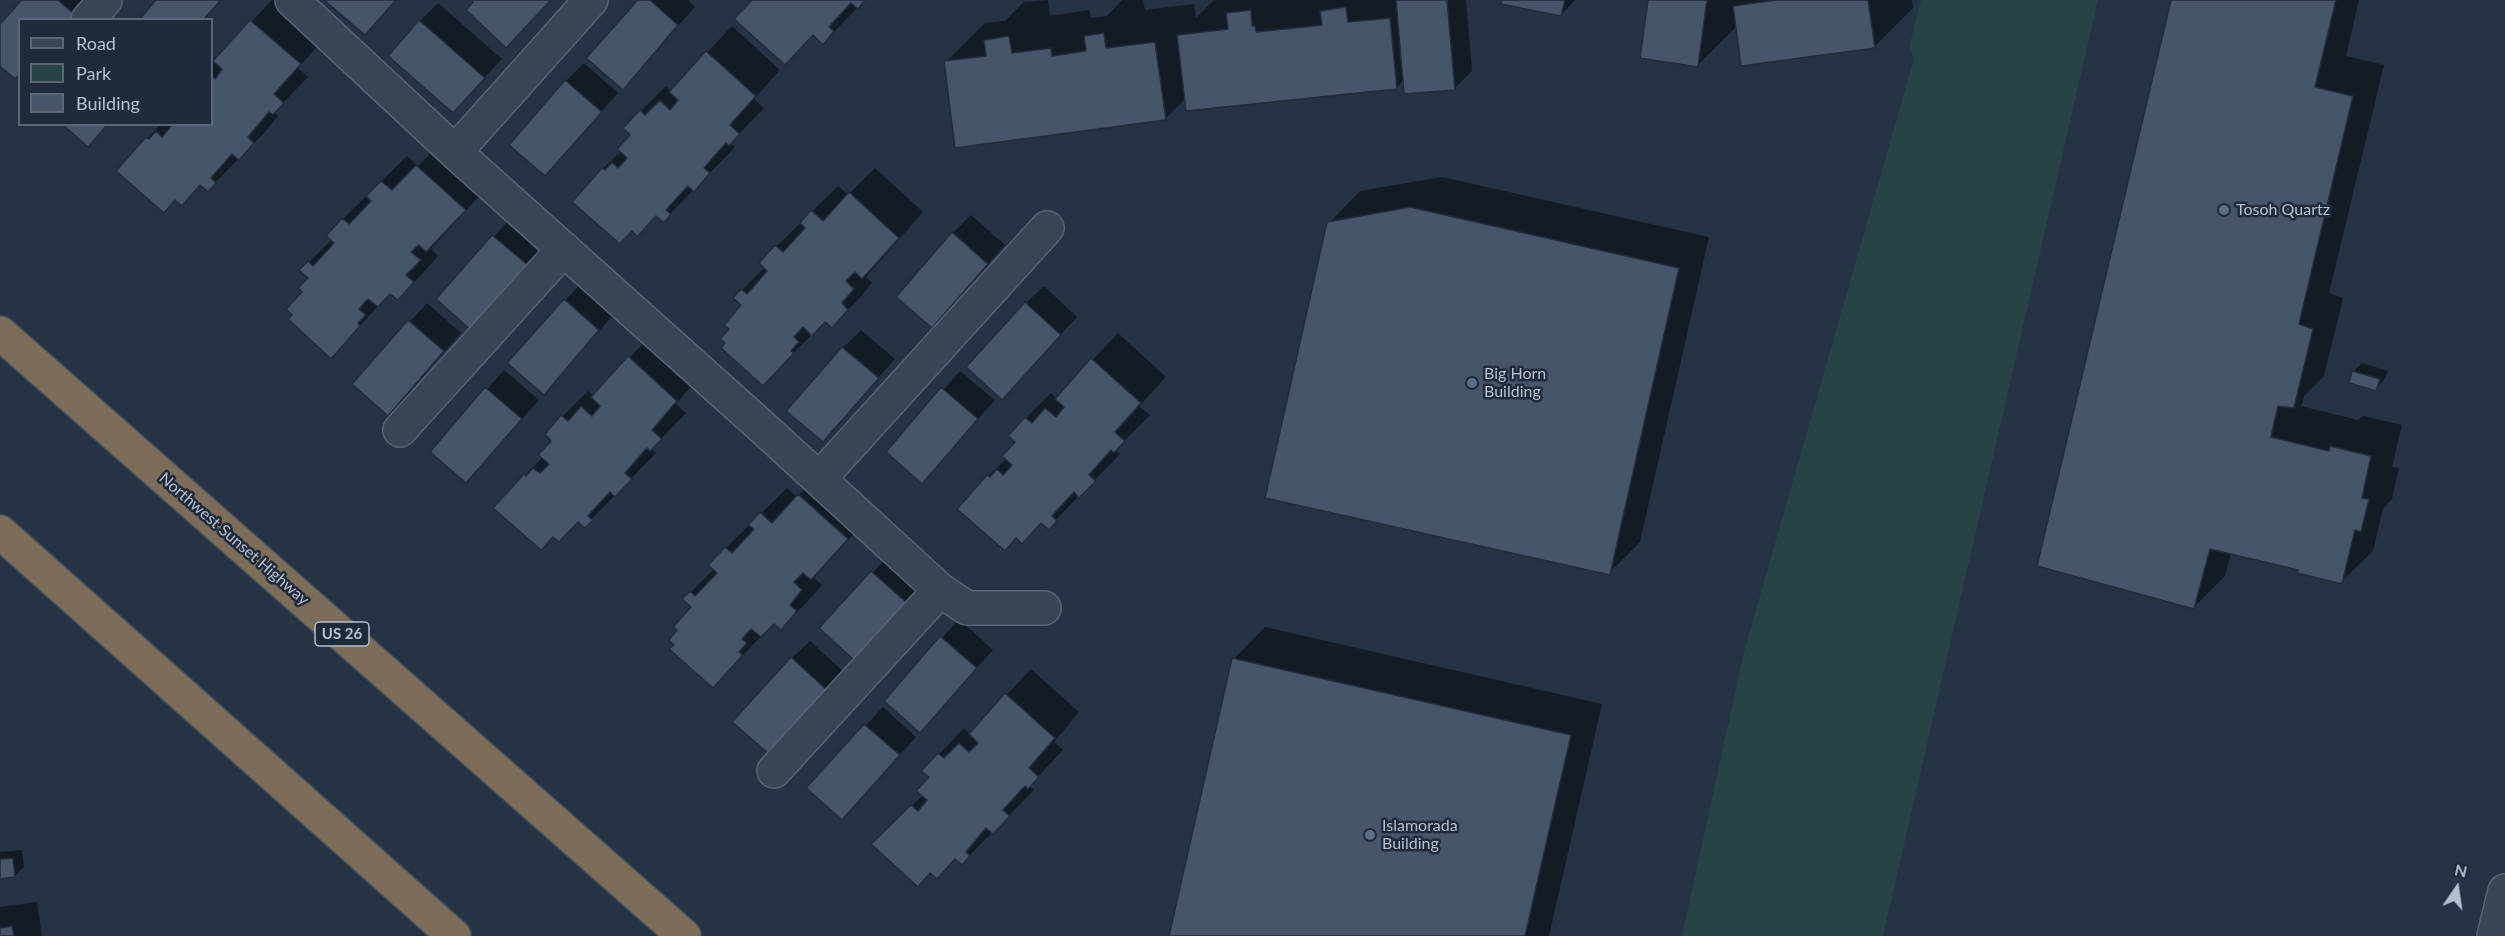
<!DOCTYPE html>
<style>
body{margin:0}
#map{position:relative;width:2505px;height:936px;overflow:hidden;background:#253345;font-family:Lato,sans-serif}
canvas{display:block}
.legend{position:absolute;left:18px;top:18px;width:195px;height:108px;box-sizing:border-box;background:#1f2a3a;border:2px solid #5c6675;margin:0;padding:8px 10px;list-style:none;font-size:18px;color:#b8c0ce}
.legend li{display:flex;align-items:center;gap:12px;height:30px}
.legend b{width:30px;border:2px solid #5c6675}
.north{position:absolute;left:2427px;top:858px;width:60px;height:60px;-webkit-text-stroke:4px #1f2a3a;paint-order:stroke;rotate:13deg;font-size:16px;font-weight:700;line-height:24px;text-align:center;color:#b8c0ce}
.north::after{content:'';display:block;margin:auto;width:21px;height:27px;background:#b8c0ce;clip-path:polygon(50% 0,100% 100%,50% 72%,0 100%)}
</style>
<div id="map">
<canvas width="2505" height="936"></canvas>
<ul class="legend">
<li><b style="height:8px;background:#3a4555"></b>Road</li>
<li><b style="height:16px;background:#274346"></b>Park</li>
<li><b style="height:16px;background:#47556a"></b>Building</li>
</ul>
<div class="north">N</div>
</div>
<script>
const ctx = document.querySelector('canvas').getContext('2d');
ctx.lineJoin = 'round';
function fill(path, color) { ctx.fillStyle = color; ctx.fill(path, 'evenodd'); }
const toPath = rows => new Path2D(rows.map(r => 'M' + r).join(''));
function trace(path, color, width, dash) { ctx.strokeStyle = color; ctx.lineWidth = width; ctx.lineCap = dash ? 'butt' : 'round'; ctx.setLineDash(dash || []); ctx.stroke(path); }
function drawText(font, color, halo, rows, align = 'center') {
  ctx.font = font + ' Lato,sans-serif'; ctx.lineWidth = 5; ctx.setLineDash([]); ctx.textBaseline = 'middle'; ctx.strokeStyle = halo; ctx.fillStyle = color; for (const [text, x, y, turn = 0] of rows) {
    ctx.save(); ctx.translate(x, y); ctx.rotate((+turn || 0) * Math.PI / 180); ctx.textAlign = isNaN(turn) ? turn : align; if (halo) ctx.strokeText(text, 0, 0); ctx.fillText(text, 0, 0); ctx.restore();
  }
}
fill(toPath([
 [1921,0,2098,0,1883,936,1682,936,1744,652,1914,58,1909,48]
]), '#274346');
fill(toPath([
 [24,0,86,0,68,20,20,20,0,64,0,27],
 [272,0,282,0,325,38,298,68,308,77,274,112,278,116,264,133,208,190,202,184,182,204,147,138,161,124,212,124,212,56,216,59],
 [640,0,688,0,695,7,623,88],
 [754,0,865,0,823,43,813,34],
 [1048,0,1050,16,1089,10,1091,18,1107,16,1122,0,1143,0,1145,10,1194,4,1196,18,1214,0,1466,0,1472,71,1454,89,1404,80,1397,87,1186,98,1165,119,946,62,985,23,1005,21,1024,2],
 [1503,0,1575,0,1561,15],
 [1650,0,1912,0,1913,8,1874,47,1737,26,1698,65],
 [2173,0,2359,0,2346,56,2384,65,2329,293,2343,298,2324,376,2304,396,2301,406,2358,420,2363,416,2402,425,2392,467,2399,468,2392,499,2383,509,2373,551,2341,582,2231,552,2225,576,2194,607],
 [438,3,502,59,453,111,420,21],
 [732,26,780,70,754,99,764,108,730,143,735,147,664,220,603,169,621,151,632,135,641,111,666,86,671,91],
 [584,63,618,93,562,156,566,81],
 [442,141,490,184,431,249,438,256,423,273,398,298,391,292,331,357,304,292,310,277,302,270,332,239,328,236,343,219,407,156,418,166],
 [875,168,923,212,866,277,872,283,857,301,831,326,825,321,763,384,731,329,744,305,742,290,765,267,761,263,777,246,838,186,848,195],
 [1442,177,1709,237,1640,542,1609,573,1329,223,1360,191],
 [971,215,1005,245,932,326,953,233],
 [511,218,545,248,490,311,438,299],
 [582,282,616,312,543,393,509,363],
 [1044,286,1077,317,1019,380,1026,303],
 [427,303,461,333,388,414,354,384],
 [861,330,895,359,823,440,843,348],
 [654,332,701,375,676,404,686,413,651,449,656,453,585,526,578,521,559,540,525,475,543,457,553,441,562,417,588,391,593,396],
 [1118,333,1166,377,1139,406,1150,415,1115,450,1120,454,1049,527,988,476,1007,458,1017,442,1010,435,1026,418,1051,393,1057,398],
 [2362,363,2388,371,2384,380,2376,389,2353,372],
 [504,370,539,400,466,481,432,451],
 [960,371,995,400,922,481,888,452],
 [824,470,873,513,814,578,822,585,806,603,781,628,775,622,713,686,676,645,693,606,691,592,714,569,710,565,726,548,787,488,797,497],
 [890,554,924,585,873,641,821,628],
 [959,619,993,650,920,731,886,701],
 [1265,627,1602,704,1549,936,1170,936,1234,659],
 [810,641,844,672,786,735,792,658],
 [1031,669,1079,712,1054,742,1063,750,1029,786,1034,790,962,863,956,858,930,872,873,844,923,795,931,777,923,771,964,728,970,734],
 [883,707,916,737,842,818,809,788],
 [22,850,24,867,15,876,0,877,0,852],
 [37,902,42,936,0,936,0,907]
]), '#0007');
const building = toPath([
 [22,0,58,0,74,14,69,20,20,20,20,74,15,79,0,66,0,24,22,0],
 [156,0,221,0,203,20,139,20,156,0],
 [324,0,396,0,365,35,324,0],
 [471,0,551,0,506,48,466,10,473,2,471,0],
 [638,0,650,0,678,25,623,90,586,58,638,0],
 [752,0,865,0,858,9,851,3,829,27,834,31,823,45,813,35,785,65,734,19,752,0],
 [1396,0,1447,0,1455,90,1404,94,1396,0],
 [1502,0,1565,0,1561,16,1501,4,1502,0],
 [1648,0,1707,0,1698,67,1640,58,1648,0],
 [1776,0,1868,0,1875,48,1741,66,1733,6,1776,0],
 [2171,0,2336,0,2315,87,2353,96,2299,324,2313,329,2294,408,2278,406,2271,437,2329,451,2330,446,2371,456,2362,498,2369,499,2361,532,2355,530,2342,584,2297,573,2298,570,2210,549,2194,609,2037,566,2171,0],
 [1346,7,1348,22,1390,18,1397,89,1186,111,1177,35,1228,29,1226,13,1251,10,1252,26,1255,26,1256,32,1322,25,1320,11,1346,7],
 [250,20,301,64,274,94,284,103,273,115,269,112,248,137,254,143,239,160,232,154,211,178,216,183,208,192,200,185,182,206,175,200,164,213,116,171,146,137,149,139,156,131,162,137,171,126,169,124,212,124,212,76,215,79,222,69,213,61,250,20],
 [419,20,485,78,453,113,388,56,419,20],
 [1104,33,1106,48,1155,42,1166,120,955,148,944,61,986,56,984,40,1009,36,1012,53,1051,48,1052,56,1086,51,1084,36,1104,33],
 [706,51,756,96,730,125,740,134,729,146,726,143,704,168,710,173,694,192,688,186,666,210,671,214,664,223,656,216,637,237,632,231,620,244,572,202,602,168,605,170,612,162,618,168,627,158,617,149,630,135,623,128,640,110,645,115,660,100,670,110,678,100,669,92,706,51],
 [565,80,602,112,545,176,509,145,565,80],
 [62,124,108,124,88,147,62,124],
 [416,165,466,210,426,252,419,245,411,252,421,260,406,275,414,282,398,300,390,294,378,307,368,299,359,309,366,315,358,323,360,326,331,359,288,319,292,315,286,309,302,292,298,288,308,278,299,270,308,261,313,266,334,243,326,236,342,218,349,224,371,201,366,196,381,181,392,190,416,165],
 [849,192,899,238,862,279,855,272,846,281,854,289,842,303,848,310,832,328,825,322,812,336,803,327,794,337,799,342,791,351,794,353,763,386,721,348,725,343,720,339,729,329,724,325,741,305,733,298,741,289,747,294,767,271,759,263,775,245,783,252,805,228,800,223,811,210,823,221,849,192],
 [1410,207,1679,268,1610,575,1265,498,1327,222,1410,207],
 [952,232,988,264,932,328,896,297,952,232],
 [492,235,529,266,472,331,436,299,492,235],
 [564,299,599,330,544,395,507,363,564,299],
 [1025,302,1061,335,1002,400,966,367,1025,302],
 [408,320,444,351,388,416,352,384,408,320],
 [842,347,879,378,823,442,786,411,842,347],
 [628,356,677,401,652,430,662,439,650,451,647,448,625,473,632,479,615,497,610,492,588,516,593,520,585,528,578,522,559,542,553,537,541,550,493,508,524,474,526,476,533,468,540,473,549,464,538,455,551,441,545,434,561,415,568,421,581,406,592,416,600,406,591,397,628,356],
 [1091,358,1141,403,1115,432,1125,441,1114,453,1111,450,1089,475,1096,481,1079,498,1074,492,1052,516,1057,521,1049,530,1041,523,1022,544,1016,538,1005,551,957,509,987,475,990,477,997,469,1003,475,1012,465,1002,456,1015,442,1008,436,1025,417,1032,423,1045,408,1056,417,1064,407,1055,399,1091,358],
 [2352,371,2380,379,2376,391,2349,383,2352,371],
 [485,387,522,419,466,483,430,452,485,387],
 [941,387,978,419,922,484,886,452,941,387],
 [798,494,848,539,811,580,803,573,794,582,802,590,790,605,797,611,781,630,774,624,761,637,751,629,742,639,747,643,739,652,743,655,713,688,669,649,674,645,669,640,677,630,673,627,691,607,682,599,690,591,695,596,717,573,708,565,725,547,732,553,754,529,748,525,760,512,772,523,798,494],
 [871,571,907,603,855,661,819,628,871,571],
 [940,636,977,668,920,733,884,701,940,636],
 [791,657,827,690,769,754,732,722,791,657],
 [1232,658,1571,735,1525,936,1169,936,1232,658],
 [1005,693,1055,738,1029,768,1039,777,1028,789,1025,786,1003,810,1010,816,993,834,986,828,966,852,970,856,962,865,955,859,937,879,930,873,918,887,871,844,911,805,918,811,927,800,916,791,929,777,921,771,938,753,944,758,959,743,969,752,978,743,969,734,1005,693],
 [864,724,900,755,842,820,806,788,864,724],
 [13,858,15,877,0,879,0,859,13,858],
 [12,926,14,936,0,936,0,928,12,926]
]);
fill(building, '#47556a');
trace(building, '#212c3c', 1.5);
const minor = toPath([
 [292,0,455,152,761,426,940,590,967,608,1044,608],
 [88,20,105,0],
 [455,152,591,0],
 [400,430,564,249],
 [819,479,1047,228],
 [774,771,940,590],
 [2494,936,2505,891]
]);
const highway = toPath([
 [0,333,684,936],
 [0,532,454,936]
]);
trace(minor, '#596372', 36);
trace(highway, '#45505f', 36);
trace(minor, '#3a4555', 33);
trace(highway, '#7b6d57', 33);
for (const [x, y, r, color] of [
 [2224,210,6,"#5c6f8a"],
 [1472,383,6,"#5c6f8a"],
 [1370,835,6,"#5c6f8a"]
]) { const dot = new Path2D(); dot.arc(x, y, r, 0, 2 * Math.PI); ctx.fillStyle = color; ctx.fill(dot); trace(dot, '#1f2a3a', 2); }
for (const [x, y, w] of [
 [342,634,54]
]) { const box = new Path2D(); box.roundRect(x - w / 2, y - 12, w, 24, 4.5); ctx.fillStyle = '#1f2a3a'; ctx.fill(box); trace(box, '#b8c0ce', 1.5); }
drawText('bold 15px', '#b8c0ce', null, [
 ["US 26",342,634]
]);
drawText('16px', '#b8c0ce', '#1f2a3a', [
 ["Tosoh Quartz",2236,210],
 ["Big Horn",1484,374],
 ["Building",1484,392],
 ["Islamorada",1382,826],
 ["Building",1382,844]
], 'left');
drawText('16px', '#b8c0ce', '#1f2a3a', [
 ["Northwest Sunset Highway",234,539,41]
]);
</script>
